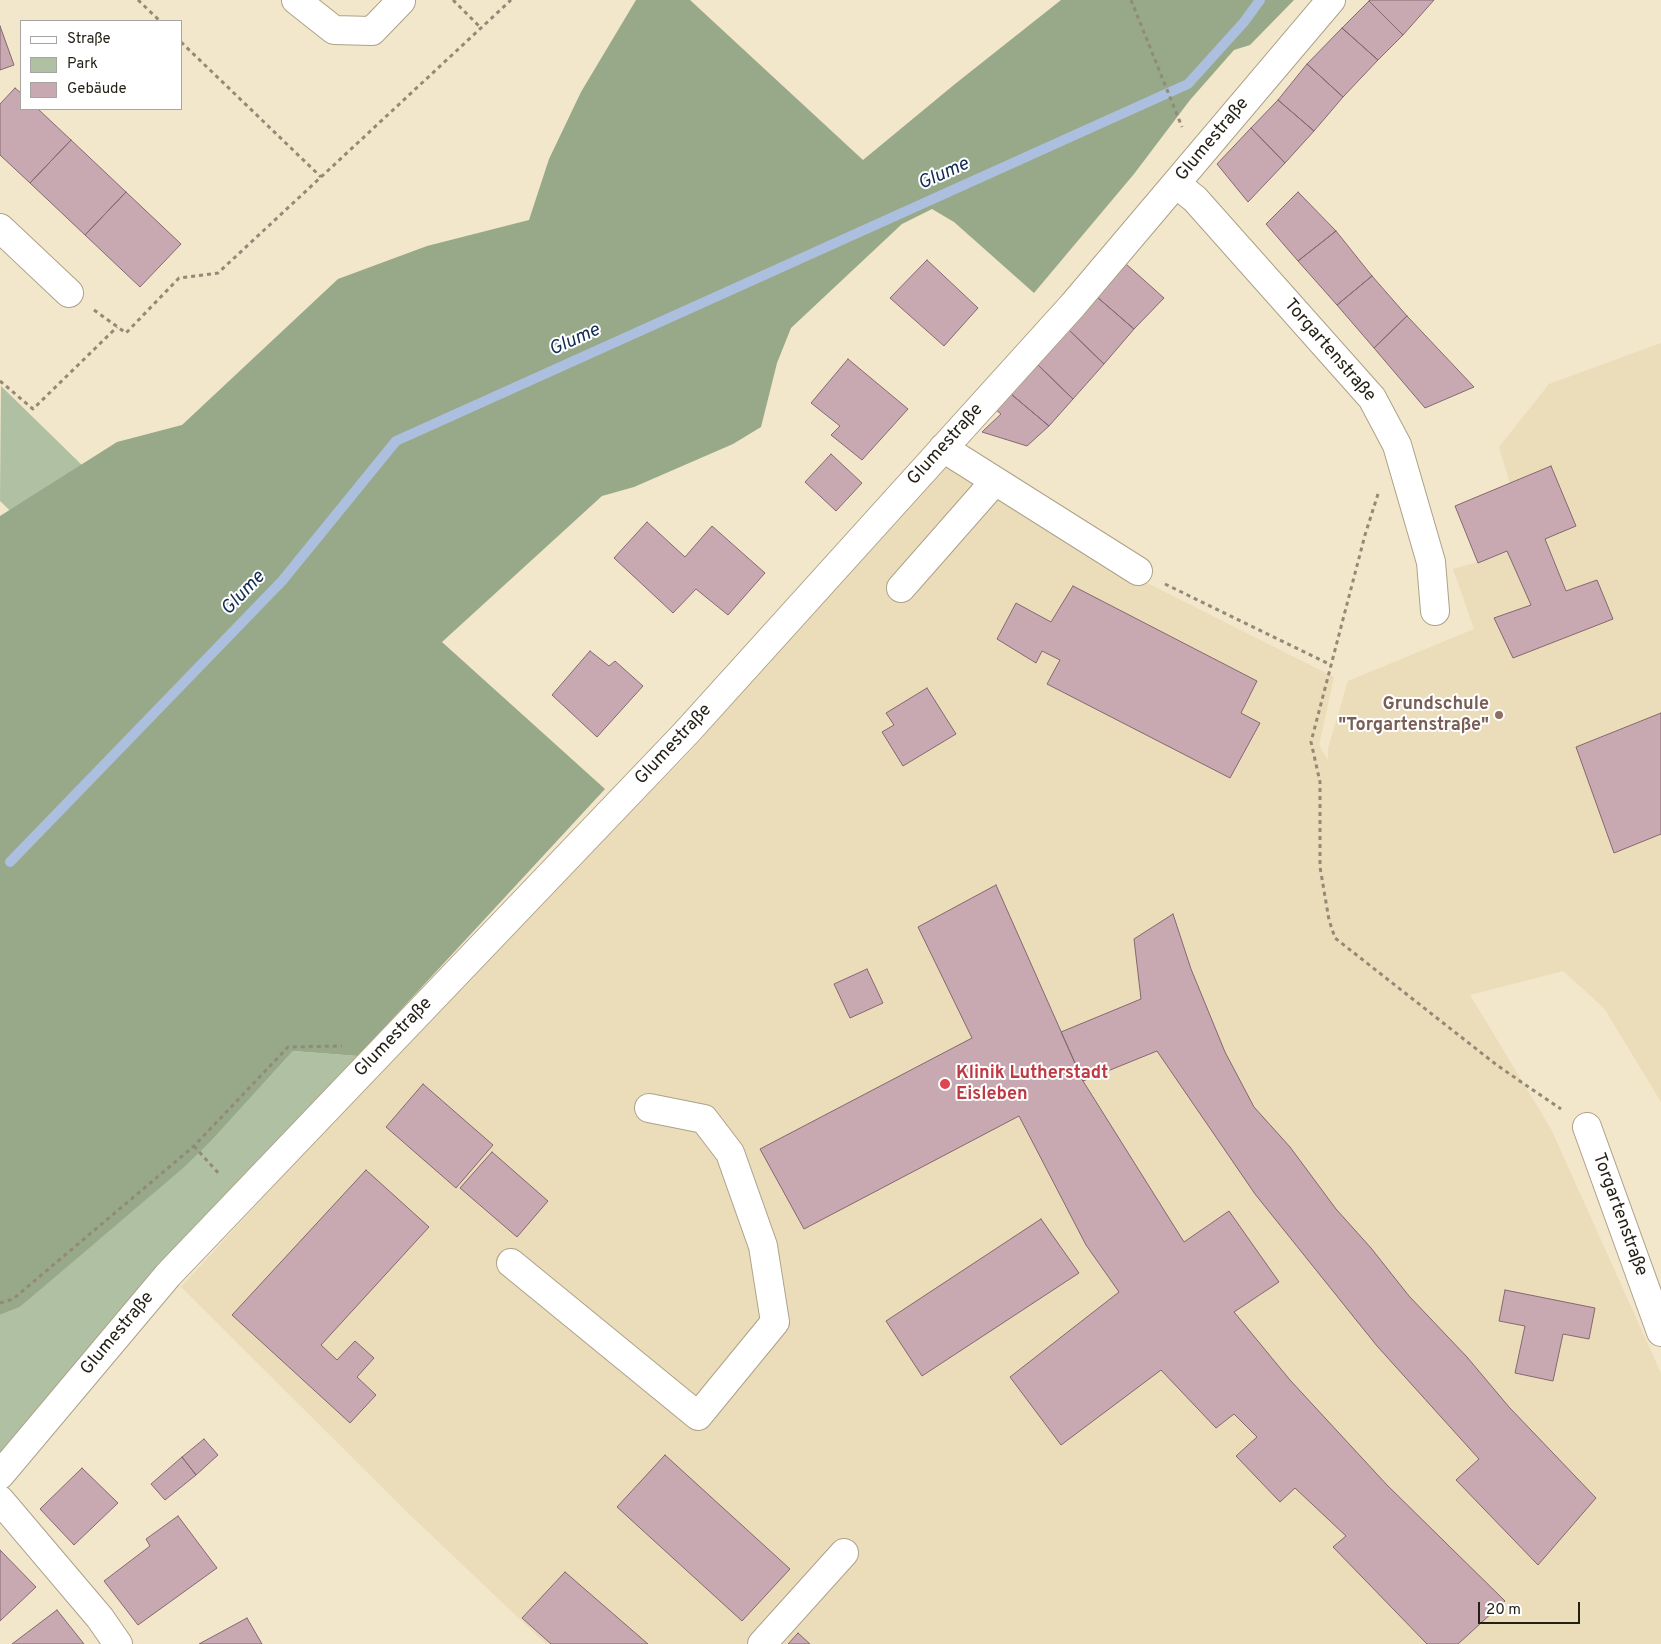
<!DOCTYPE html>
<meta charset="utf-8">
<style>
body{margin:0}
#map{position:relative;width:1661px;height:1644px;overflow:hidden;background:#f2e6cb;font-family:Overpass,sans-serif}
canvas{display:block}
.legend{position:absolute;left:20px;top:20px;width:162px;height:90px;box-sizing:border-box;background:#fff;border:1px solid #a7a5a1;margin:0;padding:6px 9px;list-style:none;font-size:15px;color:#231f15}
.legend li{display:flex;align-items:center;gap:10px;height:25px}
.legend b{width:25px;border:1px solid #a7a5a1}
.scale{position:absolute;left:1478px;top:1602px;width:102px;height:22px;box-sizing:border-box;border:2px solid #231f15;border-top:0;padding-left:6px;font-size:15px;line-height:18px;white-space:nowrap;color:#231f15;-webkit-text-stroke:4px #fff;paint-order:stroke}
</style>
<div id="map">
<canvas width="1661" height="1644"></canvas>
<ul class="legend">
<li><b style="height:6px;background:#fff"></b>Straße</li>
<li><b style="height:14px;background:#afc0a3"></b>Park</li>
<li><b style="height:14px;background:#c8a9b1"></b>Gebäude</li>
</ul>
<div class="scale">20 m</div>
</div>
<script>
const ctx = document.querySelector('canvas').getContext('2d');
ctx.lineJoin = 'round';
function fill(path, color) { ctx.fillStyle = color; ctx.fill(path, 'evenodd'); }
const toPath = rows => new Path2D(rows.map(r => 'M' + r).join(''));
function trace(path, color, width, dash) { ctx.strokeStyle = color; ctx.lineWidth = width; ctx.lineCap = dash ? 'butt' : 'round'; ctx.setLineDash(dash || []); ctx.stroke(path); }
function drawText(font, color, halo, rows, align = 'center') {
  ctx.font = font + ' Overpass,sans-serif'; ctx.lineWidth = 4; ctx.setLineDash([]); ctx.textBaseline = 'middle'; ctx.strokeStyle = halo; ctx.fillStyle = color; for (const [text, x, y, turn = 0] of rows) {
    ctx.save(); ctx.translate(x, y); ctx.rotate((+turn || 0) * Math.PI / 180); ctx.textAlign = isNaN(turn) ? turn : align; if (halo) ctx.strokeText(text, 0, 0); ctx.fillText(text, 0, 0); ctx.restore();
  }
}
fill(toPath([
 [1661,343,1661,1102,1604,1008,1563,971,1470,995,1551,1129,1661,1373,1661,1644,546,1644,409,1514,181,1287,407,1040,691,751,939,463,1147,583,1334,677,1319,745,1328,760,1328,748,1348,681,1474,629,1453,569,1478,562,1455,506,1510,483,1499,447,1549,384]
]), '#ebdcba');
fill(toPath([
 [1,386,87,470,30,530,0,501],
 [293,1051,358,1056,151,1272,0,1460,0,1315,20,1307,213,1139]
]), '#afc0a3');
fill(toPath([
 [636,0,690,0,863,160,955,84,1061,0,1294,0,1250,45,1234,50,1190,100,1134,174,1034,293,954,222,932,209,902,224,791,328,777,363,761,427,733,444,634,487,602,496,442,642,605,789,358,1056,293,1051,213,1139,183,1168,20,1307,0,1315,0,516,117,442,182,425,338,279,427,246,529,220,549,159,581,92]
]), '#97a989');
trace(toPath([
 [10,862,282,581,396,441,1188,84,1244,22,1260,0]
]), '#acbfdf', 10);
const building = toPath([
 [1370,0,1434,0,1403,35,1369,1,1370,0],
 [1369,1,1403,35,1378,60,1342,28,1369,1],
 [0,26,14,65,0,70,0,26],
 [1342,28,1378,60,1343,97,1307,64,1342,28],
 [1307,64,1343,97,1314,131,1278,100,1307,64],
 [15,88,21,93,21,109,38,109,71,140,30,183,0,155,0,104,15,88],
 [1278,100,1314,131,1285,163,1251,128,1278,100],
 [1251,128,1285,163,1248,202,1217,164,1251,128],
 [71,140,126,192,85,235,30,183,71,140],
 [126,192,181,244,140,287,85,235,126,192],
 [1298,192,1336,231,1298,261,1266,224,1298,192],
 [1336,231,1372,276,1337,305,1298,261,1336,231],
 [927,260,978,308,944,346,890,298,927,260],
 [1126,264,1164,298,1134,329,1097,297,1126,264],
 [1372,276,1407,316,1374,348,1337,305,1372,276],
 [1097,297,1134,329,1104,364,1069,330,1097,297],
 [1407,316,1474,387,1425,408,1374,348,1407,316],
 [1069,330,1104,364,1073,399,1038,365,1069,330],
 [848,359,908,409,862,460,831,435,840,426,811,403,848,359],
 [1038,365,1073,399,1049,426,1011,394,1038,365],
 [1011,394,1049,426,1027,446,982,432,1001,414,995,409,1011,394],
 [831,454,862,483,836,511,805,482,831,454],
 [1551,466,1576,526,1545,539,1566,591,1597,580,1613,619,1513,658,1494,618,1531,605,1507,551,1478,563,1455,506,1551,466],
 [647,522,685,557,712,526,765,573,728,615,696,589,673,613,614,558,647,522],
 [1073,586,1257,681,1241,713,1260,723,1230,778,1047,684,1060,660,1042,651,1036,663,997,639,1016,603,1051,622,1073,586],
 [590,651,609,666,615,661,643,686,597,737,552,695,590,651],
 [927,688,956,734,903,766,882,732,894,725,886,713,927,688],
 [1661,713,1661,834,1614,853,1576,747,1661,713],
 [996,885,1083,1081,1184,1242,1229,1211,1279,1282,1234,1312,1290,1380,1387,1485,1505,1601,1458,1644,1427,1644,1333,1547,1346,1536,1295,1488,1280,1502,1236,1456,1257,1437,1234,1414,1216,1428,1161,1370,1061,1445,1010,1377,1119,1292,1086,1245,1019,1116,804,1229,760,1149,972,1038,918,927,996,885],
 [1173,914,1191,969,1225,1052,1254,1107,1290,1147,1336,1209,1371,1248,1409,1296,1467,1357,1509,1407,1596,1498,1538,1565,1456,1480,1479,1459,1377,1346,1255,1194,1157,1051,1083,1081,1061,1032,1141,999,1134,939,1173,914],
 [867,969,883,1003,850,1018,834,984,867,969],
 [423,1084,493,1145,456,1188,386,1127,423,1084],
 [492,1152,548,1201,517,1237,460,1188,492,1152],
 [366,1170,429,1227,321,1345,337,1360,355,1341,374,1358,357,1377,376,1395,350,1423,232,1315,366,1170],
 [1041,1219,1079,1273,922,1376,886,1321,1041,1219],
 [1505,1290,1595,1308,1589,1339,1563,1334,1553,1381,1515,1373,1525,1326,1499,1321,1505,1290],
 [204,1439,218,1455,196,1475,182,1457,204,1439],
 [665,1455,790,1569,742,1621,617,1507,665,1455],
 [182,1457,196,1475,165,1500,151,1484,182,1457],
 [82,1468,118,1503,74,1545,40,1509,82,1468],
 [178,1516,217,1568,138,1625,104,1581,150,1546,146,1539,178,1516],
 [0,1550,36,1587,0,1621,0,1550],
 [565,1572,648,1644,551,1644,522,1618,565,1572],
 [57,1610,84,1644,12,1644,57,1610],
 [247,1618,262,1644,199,1644,247,1618],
 [798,1633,810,1644,788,1644,798,1633]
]);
fill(building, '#c8a9b1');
trace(building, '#856871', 1);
const minor = toPath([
 [296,0,334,30,372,31,401,1,401,0],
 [1176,184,1195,199,1372,398,1397,445,1431,562,1435,611],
 [0,228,69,293],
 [943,448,1138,571],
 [901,588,995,481],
 [1587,1127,1661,1332],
 [511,1263,698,1416,775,1322,763,1246,730,1153,704,1119,649,1108],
 [0,1475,168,1275,686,733,1073,305,1331,0],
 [0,1500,100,1618,118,1644],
 [762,1644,844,1553]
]);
trace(minor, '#ada289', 30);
trace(toPath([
 [138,0,160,21],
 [453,0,481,28],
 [1131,0,1182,127],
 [181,42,321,177],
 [94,310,126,333,179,278,218,273,511,0],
 [0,381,33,409,117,327],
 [1378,494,1365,535,1311,742,1320,782,1320,867,1329,920,1335,938,1498,1066,1561,1109],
 [1165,584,1331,665],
 [194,1146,220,1175],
 [0,1303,13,1299,194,1146,288,1047,342,1046]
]), '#928a77', 3, [4, 4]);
trace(minor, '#fff', 28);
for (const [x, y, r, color] of [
 [1499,715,5,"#8d6e63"],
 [945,1084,6,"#e0444e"]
]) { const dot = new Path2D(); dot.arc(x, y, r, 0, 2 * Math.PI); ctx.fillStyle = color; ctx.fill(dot); trace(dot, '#fff', 2); }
drawText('18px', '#231f15', '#fff', [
 ["Glumestraße",1213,140,-50],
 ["Torgartenstraße",1329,351,49],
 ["Glumestraße",946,445,-48],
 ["Glumestraße",674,745,-47],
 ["Glumestraße",394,1038,-46],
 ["Torgartenstraße",1619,1215,70],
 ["Glumestraße",118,1334,-50]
]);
drawText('bold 18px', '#785e54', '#fff', [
 ["Grundschule",1489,705],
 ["\"Torgartenstraße\"",1489,726]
], 'right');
drawText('bold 18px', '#be3a42', '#fff', [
 ["Klinik Lutherstadt",956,1074],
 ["Eisleben",956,1095]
], 'left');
drawText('italic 19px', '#112a52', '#fff', [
 ["Glume",944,175,-24],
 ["Glume",575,341,-24],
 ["Glume",244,594,-46]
]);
</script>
